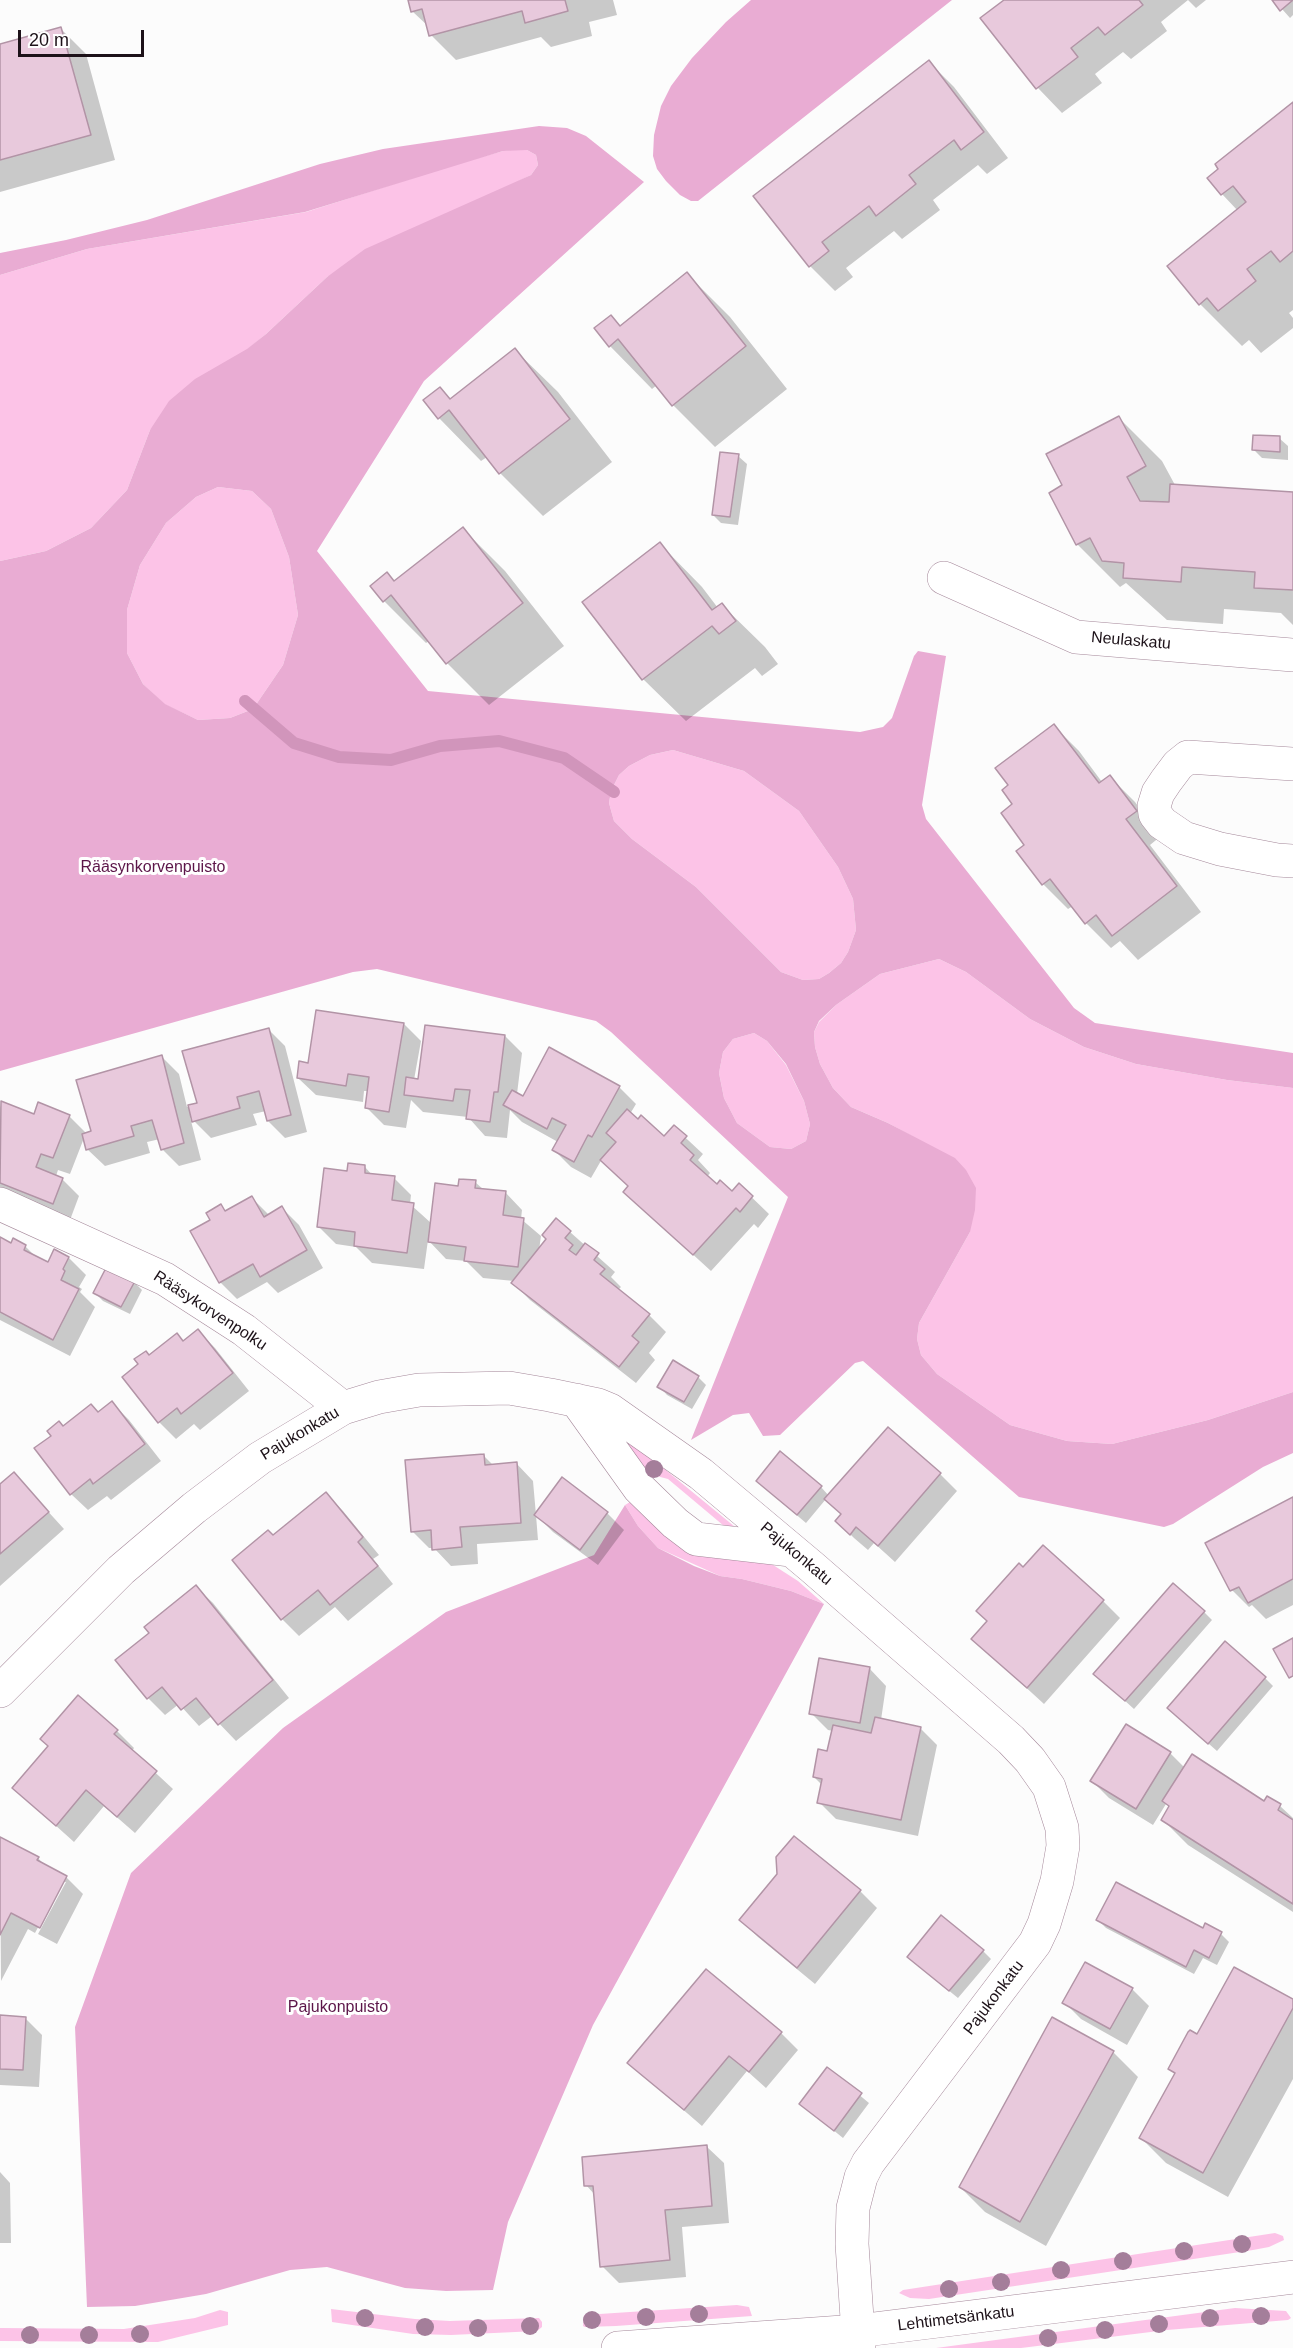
<!DOCTYPE html>
<meta charset="utf-8">
<style>
body{margin:0}
#map{position:relative;width:1293px;height:2348px;overflow:hidden;background:#fcfcfc;font-family:Helvetica,sans-serif}
canvas{display:block}
.scale{position:absolute;left:18px;top:30px;width:126px;height:27px;box-sizing:border-box;border:3px solid #1d1219;border-top:0;padding-left:8px;font-size:18px;line-height:21px;white-space:nowrap;color:#1d1219;-webkit-text-stroke:4px #fff;paint-order:stroke}
</style>
<div id="map">
<canvas width="1293" height="2348"></canvas>
<div class="scale">20 m</div>
</div>
<script>
const ctx = document.querySelector('canvas').getContext('2d');
ctx.lineJoin = 'round';
function fill(path, color) { ctx.fillStyle = color; ctx.fill(path, 'evenodd'); }
const toPath = rows => new Path2D(rows.map(r => 'M' + r).join(''));
function trace(path, color, width, dash) { ctx.strokeStyle = color; ctx.lineWidth = width; ctx.lineCap = dash ? 'butt' : 'round'; ctx.setLineDash(dash || []); ctx.stroke(path); }
function drawText(font, color, halo, rows, align = 'center') {
  ctx.font = font + ' Helvetica,sans-serif'; ctx.lineWidth = 6; ctx.setLineDash([]); ctx.textBaseline = 'middle'; ctx.strokeStyle = halo; ctx.fillStyle = color; for (const [text, x, y, turn = 0] of rows) {
    ctx.save(); ctx.translate(x, y); ctx.rotate((+turn || 0) * Math.PI / 180); ctx.textAlign = isNaN(turn) ? turn : align; if (halo) ctx.strokeText(text, 0, 0); ctx.fillText(text, 0, 0); ctx.restore();
  }
}
fill(toPath([
 [518,149,527,150,536,155,538,165,531,175,327,277,266,334,150,430,127,490,91,528,46,551,0,561,0,275,87,249,306,212,457,164,503,151],
 [218,487,252,491,271,509,289,557,298,615,283,665,253,709,230,718,198,720,164,704,143,684,127,653,127,610,140,565,166,523,196,497],
 [673,750,744,771,799,811,838,867,853,899,856,930,848,952,841,963,829,973,819,979,803,980,781,972,696,887,632,839,614,821,609,803,611,791,619,775,629,766,650,755],
 [939,959,966,972,1030,1019,1084,1047,1136,1064,1227,1080,1293,1088,1293,1392,1208,1420,1112,1444,1067,1441,1010,1425,937,1374,921,1355,917,1339,919,1323,970,1232,912,1136,888,1123,851,1107,833,1088,820,1064,815,1047,814,1032,819,1022,836,1005,880,974],
 [754,1033,767,1041,786,1065,804,1101,810,1124,806,1141,791,1149,770,1147,737,1123,724,1098,719,1073,723,1052,733,1039],
 [617,1434,662,1467,740,1531,730,1531,668,1479,641,1472],
 [630,1502,670,1540,685,1548,770,1563,798,1581,824,1604,791,1591,742,1579,720,1576,658,1548,638,1526,625,1505],
 [1275,2233,1283,2236,1284,2240,1269,2247,1253,2250,929,2299,910,2298,899,2293,903,2290],
 [737,2305,749,2307,752,2316,616,2326,585,2327,583,2326,584,2315],
 [1235,2308,1286,2311,1291,2318,1288,2320,1167,2330,1021,2348,936,2348],
 [331,2309,415,2319,450,2321,539,2318,542,2322,542,2327,537,2331,451,2335,413,2334,332,2322],
 [220,2310,228,2312,228,2325,158,2342,0,2341,0,2328,124,2329,195,2318]
]), '#fcc3e7');
fill(toPath([
 [751,0,952,0,698,201,691,201,680,195,666,181,657,169,653,156,654,135,661,106,671,86,692,58,726,22],
 [539,126,567,128,586,136,644,182,424,381,317,551,428,691,860,732,883,727,892,718,914,656,918,651,946,656,922,805,926,819,1074,1008,1095,1023,1293,1053,1293,1088,1227,1080,1136,1064,1084,1047,1030,1019,966,972,939,959,880,974,836,1005,819,1021,814,1032,815,1047,820,1064,833,1088,851,1107,888,1123,955,1158,966,1170,976,1188,975,1210,970,1232,919,1323,917,1339,921,1355,937,1374,1010,1425,1067,1441,1112,1444,1208,1420,1293,1392,1293,1453,1263,1467,1173,1524,1164,1527,1019,1497,863,1361,855,1363,780,1435,763,1436,749,1413,733,1415,691,1440,788,1197,611,1032,596,1021,377,969,353,972,0,1071,0,561,46,551,91,528,127,490,150,430,169,401,195,379,247,349,266,334,327,277,365,249,531,175,538,165,536,155,527,150,503,151,305,212,87,249,0,275,0,253,66,240,147,220,320,164,383,149],
 [218,487,252,491,271,509,289,557,298,615,283,665,253,709,230,718,198,720,165,704,143,684,127,653,127,610,140,565,166,523,196,497],
 [673,750,744,771,799,811,838,867,853,899,856,930,848,952,841,963,829,973,819,979,803,980,781,972,696,887,632,839,614,821,609,803,611,791,619,775,629,766,650,755],
 [754,1033,767,1041,786,1064,804,1101,810,1124,806,1141,791,1149,770,1147,737,1123,724,1098,719,1073,723,1052,733,1039],
 [625,1505,638,1526,658,1548,694,1566,720,1576,742,1579,791,1591,824,1604,593,2025,508,2222,493,2290,446,2291,405,2288,327,2267,290,2270,206,2294,135,2306,87,2307,75,2027,131,1873,283,1728,446,1612,594,1555]
]), '#e9acd3');
fill(toPath([
 [409,0,613,0,617,15,589,22,592,36,551,47,541,37,456,60,431,35,429,27,412,11],
 [1006,0,1188,0,1161,22,1167,31,1131,59,1123,52,1095,74,1102,83,1062,113,1038,88,983,19],
 [1188,0,1206,0,1196,8],
 [1274,0,1293,0,1293,15,1290,18],
 [61,29,86,54,115,160,0,192,0,45],
 [929,62,954,87,1008,158,987,174,978,165,933,200,940,210,902,239,894,231,846,268,853,277,835,291,810,266,755,196],
 [1293,104,1293,310,1289,313,1293,318,1293,328,1261,353,1249,340,1242,346,1200,304,1238,211,1222,194],
 [687,274,730,317,787,389,715,447,673,405,657,385,652,389,610,346,596,329,611,317,621,327],
 [515,350,558,392,612,462,543,516,500,473,487,457,481,461,439,418,440,389,451,400],
 [1119,418,1162,461,1175,485,1293,493,1293,625,1281,613,1224,609,1223,624,1167,620,1126,583,1120,587,1077,544,1064,486],
 [1279,438,1288,446,1288,460,1262,458,1254,450],
 [738,456,747,464,738,525,721,523,713,515],
 [463,529,505,571,564,646,489,705,447,663,429,641,426,643,384,601,395,582],
 [660,544,702,587,718,608,722,605,765,647,778,664,762,676,755,668,686,721,643,679],
 [1054,726,1079,751,1102,782,1110,777,1135,802,1161,836,1150,845,1201,912,1138,960,1120,941,1111,948,1086,923,1073,906,1068,909,1043,884,1027,845,1014,804],
 [404,1024,421,1041,414,1080,419,1080,505,1036,522,1053,517,1094,523,1098,619,1087,636,1104,630,1114,664,1138,674,1127,703,1154,698,1160,710,1173,707,1177,717,1186,732,1193,739,1185,769,1214,758,1228,754,1224,711,1271,642,1208,630,1186,602,1159,591,1178,571,1167,554,1150,558,1142,522,1122,510,1110,507,1138,485,1136,468,1117,423,1112,411,1100,406,1128,384,1125,367,1108,369,1091,364,1091,363,1102,316,1095,298,1078,310,1065],
 [268,1029,285,1046,307,1132,285,1138,268,1121,266,1111,253,1114,257,1125,211,1138,190,1117,201,1160,179,1166,162,1149,160,1139,147,1142,150,1153,105,1166,87,1149,84,1138,70,1174,58,1170,56,1176,62,1179,79,1196,70,1220,0,1192,0,1108,2,1102,35,1116,69,1116,87,1134,93,1132,162,1057,179,1074,187,1107,199,1104],
 [365,1167,373,1176,394,1178,411,1195,410,1204,431,1223,459,1187,475,1182,484,1190,505,1192,522,1210,521,1219,541,1236,539,1250,570,1232,615,1272,611,1277,621,1287,618,1290,649,1315,666,1332,649,1353,655,1360,636,1383,530,1300,513,1283,514,1281,483,1278,466,1261,446,1259,428,1240,424,1269,372,1263,356,1247,336,1244,319,1227,348,1173],
 [252,1198,269,1215,282,1208,299,1225,323,1268,278,1293,267,1282,237,1299,220,1282,192,1232,212,1220,221,1206,227,1212],
 [0,1239,11,1245,25,1246,37,1258,49,1264,55,1251,69,1258,86,1275,79,1287,82,1289,80,1292,95,1307,70,1356,0,1320],
 [134,1282,142,1290,130,1314,103,1301,95,1293],
 [198,1331,215,1348,249,1391,200,1430,194,1424,176,1439,159,1422,140,1364,150,1357,184,1342],
 [698,1377,706,1385,692,1409,667,1395,659,1386],
 [112,1403,129,1420,161,1461,111,1500,107,1496,88,1510,71,1494,63,1428,99,1413],
 [483,1455,493,1465,516,1463,533,1481,536,1515,607,1513,624,1530,598,1565,553,1532,536,1515,538,1540,477,1544,478,1564,451,1566,434,1548,429,1548,412,1531],
 [14,1474,64,1529,0,1586,0,1486],
 [940,1474,957,1491,895,1562,874,1543,868,1550,854,1538,837,1521,842,1515,826,1499,806,1523,766,1489,821,1487,829,1496],
 [326,1494,343,1511,379,1555,373,1559,393,1584,348,1621,335,1607,299,1636,282,1619,234,1560,273,1537],
 [1293,1499,1293,1605,1266,1619,1252,1605,1249,1607,1232,1590],
 [196,1587,213,1603,289,1698,236,1741,212,1716,199,1726,179,1704,165,1715,148,1698,151,1633],
 [1103,1601,1120,1618,1044,1704,973,1639,988,1622],
 [1204,1612,1212,1620,1134,1709,1104,1682],
 [869,1668,886,1686,881,1720,920,1728,937,1745,918,1836,836,1819,819,1802,822,1785,814,1777,828,1752,833,1731,828,1730,811,1713],
 [1265,1678,1273,1686,1217,1751,1177,1716],
 [117,1731,134,1748,132,1751,173,1789,135,1833,104,1806,74,1842,14,1788],
 [1170,1753,1185,1768,1264,1803,1268,1798,1280,1806,1293,1818,1293,1912,1188,1845,1163,1820,1170,1807,1166,1804,1153,1825,1109,1798,1092,1781],
 [0,1839,38,1858,47,1868,66,1877,83,1894,57,1944,38,1934,66,1882,62,1882,35,1933,28,1929,1,1981],
 [860,1891,877,1908,815,1984,758,1937,741,1920],
 [1098,1920,1204,1930,1221,1934,1229,1942,1217,1965,1203,1958,1194,1974,1106,1928],
 [983,1951,991,1959,958,1998,917,1965],
 [1132,1989,1149,2006,1127,2045,1081,2019,1064,2002],
 [1293,2000,1293,2079,1228,2197,1166,2163,1141,2138,1176,2075,1170,2069,1198,2036],
 [0,2016,25,2018,42,2035,39,2087,0,2085],
 [781,2033,798,2050,766,2088,747,2071,702,2126,629,2063],
 [1113,2052,1138,2077,1046,2246,985,2212,960,2187],
 [828,2069,869,2103,843,2138,801,2104],
 [706,2146,724,2163,729,2223,682,2227,686,2277,619,2283,602,2266,595,2195,586,2185],
 [0,2172,10,2183,11,2243,0,2243]
]), '#0003');
trace(toPath([
 [245,701,294,743,339,757,391,760,440,746,499,741,564,758,614,792]
]), '#d195bb', 12);
const building = toPath([
 [408,0,565,0,568,11,525,23,522,11,429,36,422,9,411,12,408,0],
 [1004,0,1139,0,1143,5,1105,35,1098,27,1071,48,1078,57,1036,89,980,18,1004,0],
 [1272,0,1293,0,1280,11,1272,0],
 [61,27,91,135,0,160,0,44,61,27],
 [929,60,984,132,961,150,954,140,909,175,916,184,876,216,869,206,822,242,829,251,809,267,753,196,929,60],
 [1293,102,1293,251,1280,262,1271,251,1247,269,1256,281,1218,311,1207,298,1199,305,1167,266,1246,202,1233,186,1221,195,1207,178,1218,169,1215,164,1293,102],
 [687,272,746,346,672,406,618,339,609,347,594,328,611,315,620,326,687,272],
 [515,348,570,419,499,474,449,410,438,419,423,400,440,387,450,399,515,348],
 [1119,416,1146,466,1127,477,1140,501,1169,502,1170,484,1293,492,1293,590,1254,588,1255,572,1182,567,1181,582,1123,578,1124,563,1102,561,1090,538,1076,545,1049,493,1062,485,1046,454,1119,416],
 [1253,435,1280,436,1280,452,1252,450,1253,435],
 [720,452,739,454,730,517,712,515,720,452],
 [463,527,523,603,446,664,391,595,383,602,370,586,387,572,394,581,463,527],
 [660,542,712,610,722,603,736,621,719,634,712,626,642,680,582,602,660,542],
 [1054,724,1099,783,1110,775,1137,811,1126,819,1177,886,1112,936,1096,915,1085,924,1050,879,1042,885,1016,851,1024,845,1001,813,1012,804,1002,790,1008,785,995,768,1054,724],
 [316,1010,404,1023,389,1112,365,1108,369,1077,348,1074,346,1086,297,1078,299,1061,308,1063,316,1010],
 [425,1025,505,1035,498,1092,494,1092,490,1122,466,1119,470,1090,455,1089,453,1101,404,1095,406,1077,418,1079,425,1025],
 [269,1028,291,1115,267,1121,259,1091,237,1097,240,1108,192,1122,188,1105,197,1103,182,1051,269,1028],
 [549,1047,620,1086,592,1137,588,1135,574,1162,552,1150,566,1125,552,1118,547,1129,503,1105,512,1090,523,1096,549,1047],
 [162,1055,184,1143,161,1150,152,1120,131,1126,134,1136,86,1150,82,1134,91,1131,76,1080,162,1055],
 [1,1101,34,1114,38,1102,70,1115,53,1158,41,1154,36,1167,63,1178,53,1204,0,1183,1,1101],
 [627,1109,638,1119,641,1115,664,1136,674,1125,687,1136,681,1143,694,1155,690,1160,717,1184,720,1180,732,1191,739,1183,753,1196,740,1212,736,1208,693,1255,623,1192,628,1186,600,1160,616,1142,606,1133,627,1109],
 [348,1163,365,1165,365,1173,395,1176,392,1200,414,1203,407,1253,354,1246,355,1232,317,1227,324,1168,347,1171,348,1163],
 [459,1179,476,1180,475,1188,506,1191,503,1215,524,1218,518,1267,464,1261,466,1247,428,1242,435,1183,458,1186,459,1179],
 [252,1196,264,1217,282,1206,307,1250,260,1277,253,1264,219,1283,190,1231,210,1220,206,1213,221,1204,225,1211,252,1196],
 [556,1218,571,1231,565,1238,573,1245,569,1250,576,1255,585,1243,599,1253,594,1260,605,1269,600,1274,650,1314,632,1336,639,1342,619,1367,511,1283,546,1239,542,1235,556,1218],
 [0,1237,11,1243,13,1238,26,1245,24,1250,48,1262,54,1249,69,1257,63,1269,65,1271,61,1280,79,1289,53,1340,0,1312,0,1237],
 [107,1266,135,1281,121,1307,93,1293,107,1266],
 [198,1329,233,1373,181,1414,177,1408,158,1423,122,1377,138,1364,134,1359,146,1351,149,1355,177,1333,183,1341,198,1329],
 [673,1360,699,1376,684,1402,657,1387,673,1360],
 [112,1401,145,1444,93,1484,90,1479,70,1495,34,1448,51,1436,47,1431,59,1421,63,1426,91,1404,98,1412,112,1401],
 [888,1427,941,1473,878,1546,856,1527,850,1535,835,1521,841,1514,824,1499,888,1427],
 [780,1451,822,1486,797,1515,756,1481,780,1451],
 [484,1454,485,1465,517,1462,521,1523,460,1527,462,1547,432,1550,431,1530,411,1532,405,1460,484,1454],
 [14,1472,49,1512,0,1554,0,1484,14,1472],
 [562,1477,608,1512,580,1550,534,1515,562,1477],
 [326,1492,363,1537,358,1542,378,1566,330,1605,318,1590,281,1620,232,1560,268,1530,273,1535,326,1492],
 [1293,1497,1293,1579,1248,1603,1239,1587,1230,1591,1205,1543,1293,1497],
 [1043,1545,1104,1600,1027,1688,971,1639,987,1621,976,1611,1019,1563,1023,1567,1043,1545],
 [1173,1583,1205,1611,1125,1701,1093,1674,1173,1583],
 [196,1585,273,1680,218,1725,196,1698,181,1710,162,1687,147,1699,115,1660,149,1633,144,1627,196,1585],
 [1293,1638,1293,1676,1289,1678,1273,1649,1293,1638],
 [1225,1641,1266,1677,1208,1744,1167,1708,1225,1641],
 [819,1658,870,1667,860,1723,809,1714,819,1658],
 [78,1695,118,1730,114,1734,157,1771,117,1817,86,1790,56,1826,12,1788,48,1746,40,1739,78,1695],
 [875,1717,921,1727,901,1820,817,1803,822,1779,813,1777,818,1749,827,1751,833,1725,871,1733,875,1717],
 [1126,1724,1171,1752,1136,1809,1090,1781,1126,1724],
 [1192,1754,1264,1801,1267,1796,1281,1804,1278,1810,1293,1820,1293,1904,1161,1820,1169,1806,1162,1801,1192,1754],
 [794,1836,861,1890,797,1968,739,1920,777,1874,776,1857,794,1836],
 [0,1837,39,1857,37,1860,67,1876,40,1928,11,1913,0,1935,0,1837],
 [1116,1882,1203,1928,1205,1923,1222,1932,1209,1958,1194,1950,1186,1967,1096,1920,1116,1882],
 [941,1915,984,1950,949,1991,907,1957,941,1915],
 [1085,1962,1133,1988,1110,2029,1062,2003,1085,1962],
 [1234,1967,1293,1999,1293,2008,1203,2173,1139,2138,1175,2073,1168,2069,1188,2032,1190,2030,1197,2034,1234,1967],
 [706,1969,782,2032,749,2072,729,2056,684,2110,627,2063,706,1969],
 [0,2015,26,2017,23,2070,0,2069,0,2015],
 [1052,2017,1114,2051,1020,2222,959,2187,1052,2017],
 [827,2067,862,2093,834,2131,799,2104,827,2067],
 [707,2145,712,2206,665,2210,670,2260,600,2267,593,2186,584,2186,582,2157,707,2145]
]);
fill(building, '#e8c9dc');
trace(building, '#b294a6', 1.5);
const minor = toPath([
 [944,578,1076,637,1293,655],
 [1293,764,1188,757,1178,765,1166,781,1158,793,1154,806,1155,814,1162,823,1184,838,1220,849,1277,860,1293,861],
 [0,1204,165,1279,244,1330,343,1408],
 [576,1400,639,1488,675,1523,696,1539,791,1550],
 [0,1691,121,1570,194,1508,260,1458,343,1408,379,1397,419,1390,509,1388,550,1395,598,1405,610,1410,701,1474,812,1567,1011,1740,1030,1760,1049,1787,1062,1828,1063,1846,1057,1881,1044,1924,1035,1943,868,2163,861,2177,853,2208,852,2244,859,2348],
 [618,2348,857,2331,1293,2277]
]);
trace(minor, '#a5889a', 34);
trace(minor, '#fff', 33);
ctx.fillStyle = '#a47e9a';
for (const [x, y] of [
 [654,1469],
 [1242,2244],
 [1184,2251],
 [1123,2261],
 [1061,2270],
 [1001,2282],
 [949,2289],
 [699,2314],
 [1261,2316],
 [646,2317],
 [365,2318],
 [1210,2318],
 [592,2320],
 [1159,2324],
 [530,2326],
 [425,2327],
 [478,2328],
 [1105,2330],
 [140,2334],
 [30,2335],
 [89,2335],
 [1048,2338]
]) { ctx.beginPath(); ctx.arc(x, y, 9, 0, 2 * Math.PI); ctx.fill(); }
drawText('16px', '#1d1219', '#fff', [
 ["Neulaskatu",1131,641,5],
 ["Rääsykorvenpolku",210,1311,33],
 ["Pajukonkatu",300,1434,-31],
 ["Pajukonkatu",796,1554,40],
 ["Pajukonkatu",994,1998,-53],
 ["Lehtimetsänkatu",956,2319,-7]
]);
drawText('16px', '#5c1649', '#fff', [
 ["Rääsynkorvenpuisto",153,868],
 ["Pajukonpuisto",338,2008]
]);
</script>
